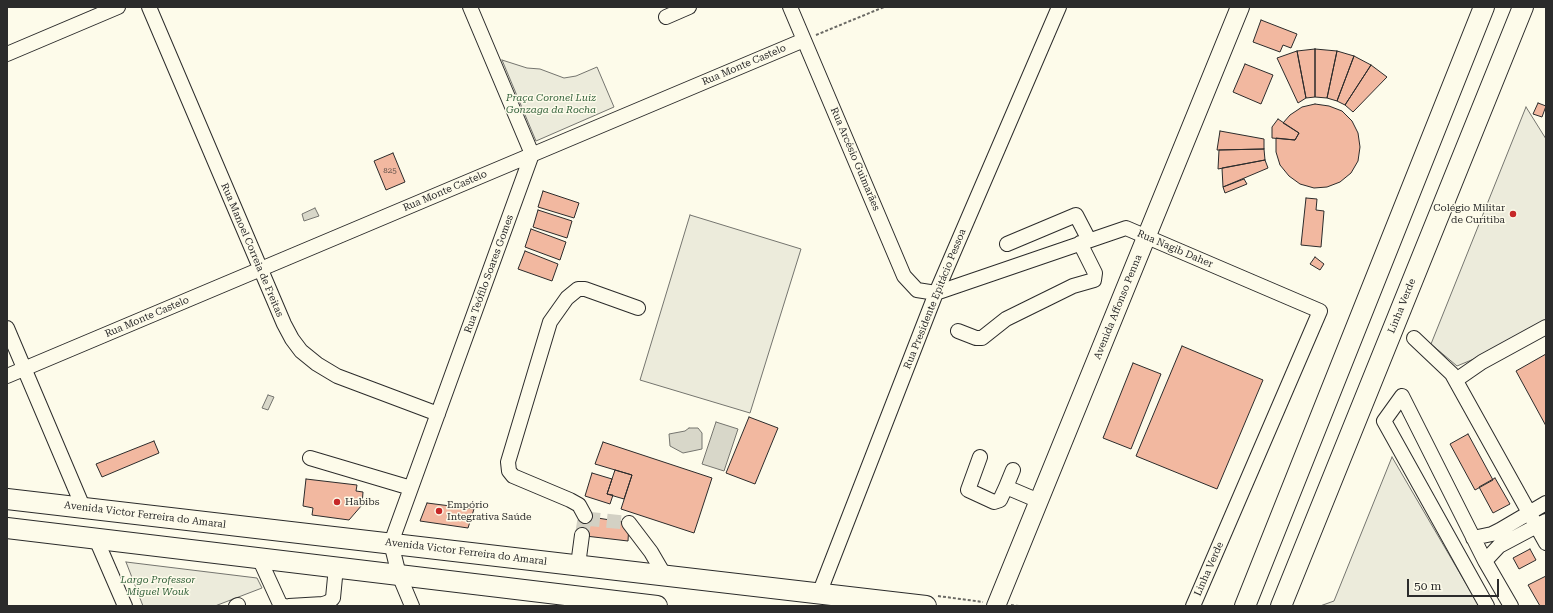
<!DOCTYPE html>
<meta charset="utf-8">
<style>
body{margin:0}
#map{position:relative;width:1553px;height:613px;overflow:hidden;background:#fdfbea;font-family:"Roboto Serif",serif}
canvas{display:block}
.frame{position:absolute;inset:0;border:8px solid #2b2b2b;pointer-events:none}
.scale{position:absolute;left:1407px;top:579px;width:92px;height:18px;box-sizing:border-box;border:2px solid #2b2b2b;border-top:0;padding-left:5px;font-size:12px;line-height:14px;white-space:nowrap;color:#2b2b2b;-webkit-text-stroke:3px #fdfbea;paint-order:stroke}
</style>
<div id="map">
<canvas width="1553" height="613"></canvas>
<div class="frame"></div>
<div class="scale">50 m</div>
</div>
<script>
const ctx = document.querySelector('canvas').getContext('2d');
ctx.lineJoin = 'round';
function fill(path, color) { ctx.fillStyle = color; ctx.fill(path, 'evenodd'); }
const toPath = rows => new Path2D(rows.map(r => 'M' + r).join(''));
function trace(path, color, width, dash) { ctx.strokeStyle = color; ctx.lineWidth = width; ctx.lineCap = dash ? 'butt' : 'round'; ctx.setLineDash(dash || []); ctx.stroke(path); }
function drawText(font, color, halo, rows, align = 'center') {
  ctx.font = font + ' "Roboto Serif",serif'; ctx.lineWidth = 3; ctx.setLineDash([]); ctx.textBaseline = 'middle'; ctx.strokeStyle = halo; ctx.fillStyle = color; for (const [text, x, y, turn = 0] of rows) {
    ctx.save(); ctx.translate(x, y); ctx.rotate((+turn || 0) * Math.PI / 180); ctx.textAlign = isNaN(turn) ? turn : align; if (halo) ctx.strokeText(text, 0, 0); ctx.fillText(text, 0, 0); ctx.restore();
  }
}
const green = toPath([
 [502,60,527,68,540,69,564,78,576,76,597,67,614,107,536,141,502,60],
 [1526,107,1546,139,1546,324,1510,344,1457,366,1431,344,1526,107],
 [690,215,801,249,750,413,640,380,690,215],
 [1392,457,1479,606,1320,606,1334,601,1392,457],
 [126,562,257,578,262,588,215,606,143,606,126,562]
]);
fill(green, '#ecebdb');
trace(green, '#74746e', 1);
const water = toPath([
 [315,208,319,216,304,221,302,214,315,208],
 [268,395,274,397,268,410,262,408,268,395],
 [716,422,738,429,724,471,702,464,716,422],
 [689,428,698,428,702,433,702,449,683,453,670,446,669,434,685,431,689,428]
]);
fill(water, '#d8d7c9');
trace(water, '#74746e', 1);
const building = toPath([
 [1261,20,1297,34,1291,48,1283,45,1280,52,1253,42,1261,20],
 [1315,49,1337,51,1327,98,1315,97,1315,49],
 [1315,49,1315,97,1306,98,1297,51,1315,49],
 [1297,51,1306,98,1298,103,1277,58,1297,51],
 [1337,51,1354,56,1337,101,1327,98,1337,51],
 [1354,56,1371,65,1345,105,1337,101,1354,56],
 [1245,64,1273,75,1261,104,1233,92,1245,64],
 [1371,65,1387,77,1353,112,1345,105,1371,65],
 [1538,103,1546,106,1542,117,1533,114,1538,103],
 [1315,104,1329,106,1342,111,1352,121,1358,133,1360,147,1358,161,1351,173,1340,182,1327,187,1314,188,1300,184,1289,176,1280,165,1276,152,1276,138,1295,140,1299,133,1283,123,1290,115,1302,107,1315,104],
 [1278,119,1299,133,1295,140,1272,138,1272,127,1278,119],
 [1220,131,1264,139,1264,149,1217,150,1220,131],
 [1264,149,1265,160,1218,169,1219,150,1264,149],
 [393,153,405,182,386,190,374,161,393,153],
 [1265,160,1268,168,1223,187,1222,168,1265,160],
 [1244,179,1247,184,1225,193,1223,187,1244,179],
 [543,191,579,203,574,218,538,207,543,191],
 [1306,198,1317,199,1316,210,1324,211,1321,247,1301,245,1306,198],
 [538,210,572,221,567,238,533,227,538,210],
 [531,229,566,242,560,260,525,247,531,229],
 [525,251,558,264,552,281,518,269,525,251],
 [1315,257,1324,264,1320,270,1310,264,1315,257],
 [1182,346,1263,380,1217,489,1136,456,1182,346],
 [1546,354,1546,426,1516,371,1546,354],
 [1133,363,1161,374,1131,449,1103,438,1133,363],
 [749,417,778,428,755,484,726,473,749,417],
 [1468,434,1493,480,1475,490,1450,444,1468,434],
 [154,441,159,453,102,477,96,464,154,441],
 [603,442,712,478,694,533,621,509,632,475,595,464,603,442],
 [615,470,632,475,624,499,607,494,615,470],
 [592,473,612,479,607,494,613,495,610,504,585,496,592,473],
 [1495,478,1510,504,1493,513,1479,487,1495,478],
 [306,479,357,485,356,491,363,492,362,505,349,520,312,515,313,508,303,506,306,479],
 [427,503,474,509,468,528,420,521,427,503],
 [585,516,629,523,628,541,577,535,579,517,585,516],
 [1530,549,1536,560,1519,569,1513,558,1530,549],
 [1546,576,1546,606,1540,606,1528,585,1546,576]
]);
fill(building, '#f2b8a0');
trace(building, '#2b2b2b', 1);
trace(toPath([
 [582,535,585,516,590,519,629,523]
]), '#d3d1c4', 14, [14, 7]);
const minor = toPath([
 [149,7,284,324,292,339,301,351,317,364,337,376,438,414],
 [790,7,904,276,917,290,936,293,1126,228,1320,311,1193,606],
 [666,17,689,7],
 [7,54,118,7],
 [1007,244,1076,215,1089,240],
 [7,328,83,507],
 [958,331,976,338,982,338,1006,319,1073,286,1094,280,1095,273,1080,243],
 [1414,338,1452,374,1546,543],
 [7,376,804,40],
 [1456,380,1482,362,1546,327],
 [980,457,968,490,994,502,1000,500,1006,487],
 [310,458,411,488],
 [1013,470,1006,487,1039,501],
 [585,516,579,505,570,500,513,476,509,471,508,462,550,322,567,298,578,289,585,289,638,308],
 [629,523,651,552,665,576],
 [1473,538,1492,534,1500,530,1546,503],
 [96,539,125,606],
 [259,558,280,604,284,606],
 [1485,561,1499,546,1546,521],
 [578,565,582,535],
 [819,594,936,293,1059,7],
 [236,606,238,605],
 [289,606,323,604,329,602,333,598,336,567],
 [412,606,399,575,391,543,532,154,470,7],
 [1487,606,1384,421,1402,396,1485,561,1511,606]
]);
const major = toPath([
 [996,606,1240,7]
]);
const highway = toPath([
 [7,499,926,606],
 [7,528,657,606],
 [1245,606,1484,7],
 [1281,606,1523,7]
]);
trace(minor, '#2b2b2b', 16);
trace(major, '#2b2b2b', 20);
trace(highway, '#2b2b2b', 22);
trace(toPath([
 [816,35,884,7],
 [938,596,983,602],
 [1011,605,1019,606]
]), '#6a6964', 2, [3, 2]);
trace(minor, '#fdfbea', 14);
trace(major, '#fdfbea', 18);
trace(highway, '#fdfbea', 20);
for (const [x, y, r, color] of [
 [1513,214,4,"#c62828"],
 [337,502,4,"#c62828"],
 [439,511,4,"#c62828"]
]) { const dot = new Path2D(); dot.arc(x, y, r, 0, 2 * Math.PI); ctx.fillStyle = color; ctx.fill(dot); trace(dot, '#fdfbea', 1.5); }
drawText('8px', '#5d4e48', null, [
 ["825",390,171]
]);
drawText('10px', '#2b2b2b', '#fdfbea', [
 ["Rua Monte Castelo",744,65,-23],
 ["Rua Arcésio Guimarães",855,159,67],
 ["Rua Monte Castelo",445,191,-23],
 ["Rua Nagib Daher",1175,249,23],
 ["Rua Manoel Correia de Freitas",252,250,67],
 ["Rua Teófilo Soares Gomes",489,274,-70],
 ["Rua Presidente Epitácio Pessoa",935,299,-68],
 ["Linha Verde",1402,306,-68],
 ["Avenida Affonso Penna",1118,307,-68],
 ["Rua Monte Castelo",147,317,-23],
 ["Avenida Victor Ferreira do Amaral",145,515,7],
 ["Avenida Victor Ferreira do Amaral",466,552,7],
 ["Linha Verde",1209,569,-66]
]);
drawText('italic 10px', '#34623c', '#fdfbea', [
 ["Praça Coronel Luiz",551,98],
 ["Gonzaga da Rocha",551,110],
 ["Largo Professor",158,580],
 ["Miguel Wouk",158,592]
]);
drawText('10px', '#2b2b2b', '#fdfbea', [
 ["Colégio Militar",1505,208,"right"],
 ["de Curitiba",1505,220,"right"],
 ["Habibs",345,502],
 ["Empório",447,505],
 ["Integrativa Saúde",447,517]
], 'left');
</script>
